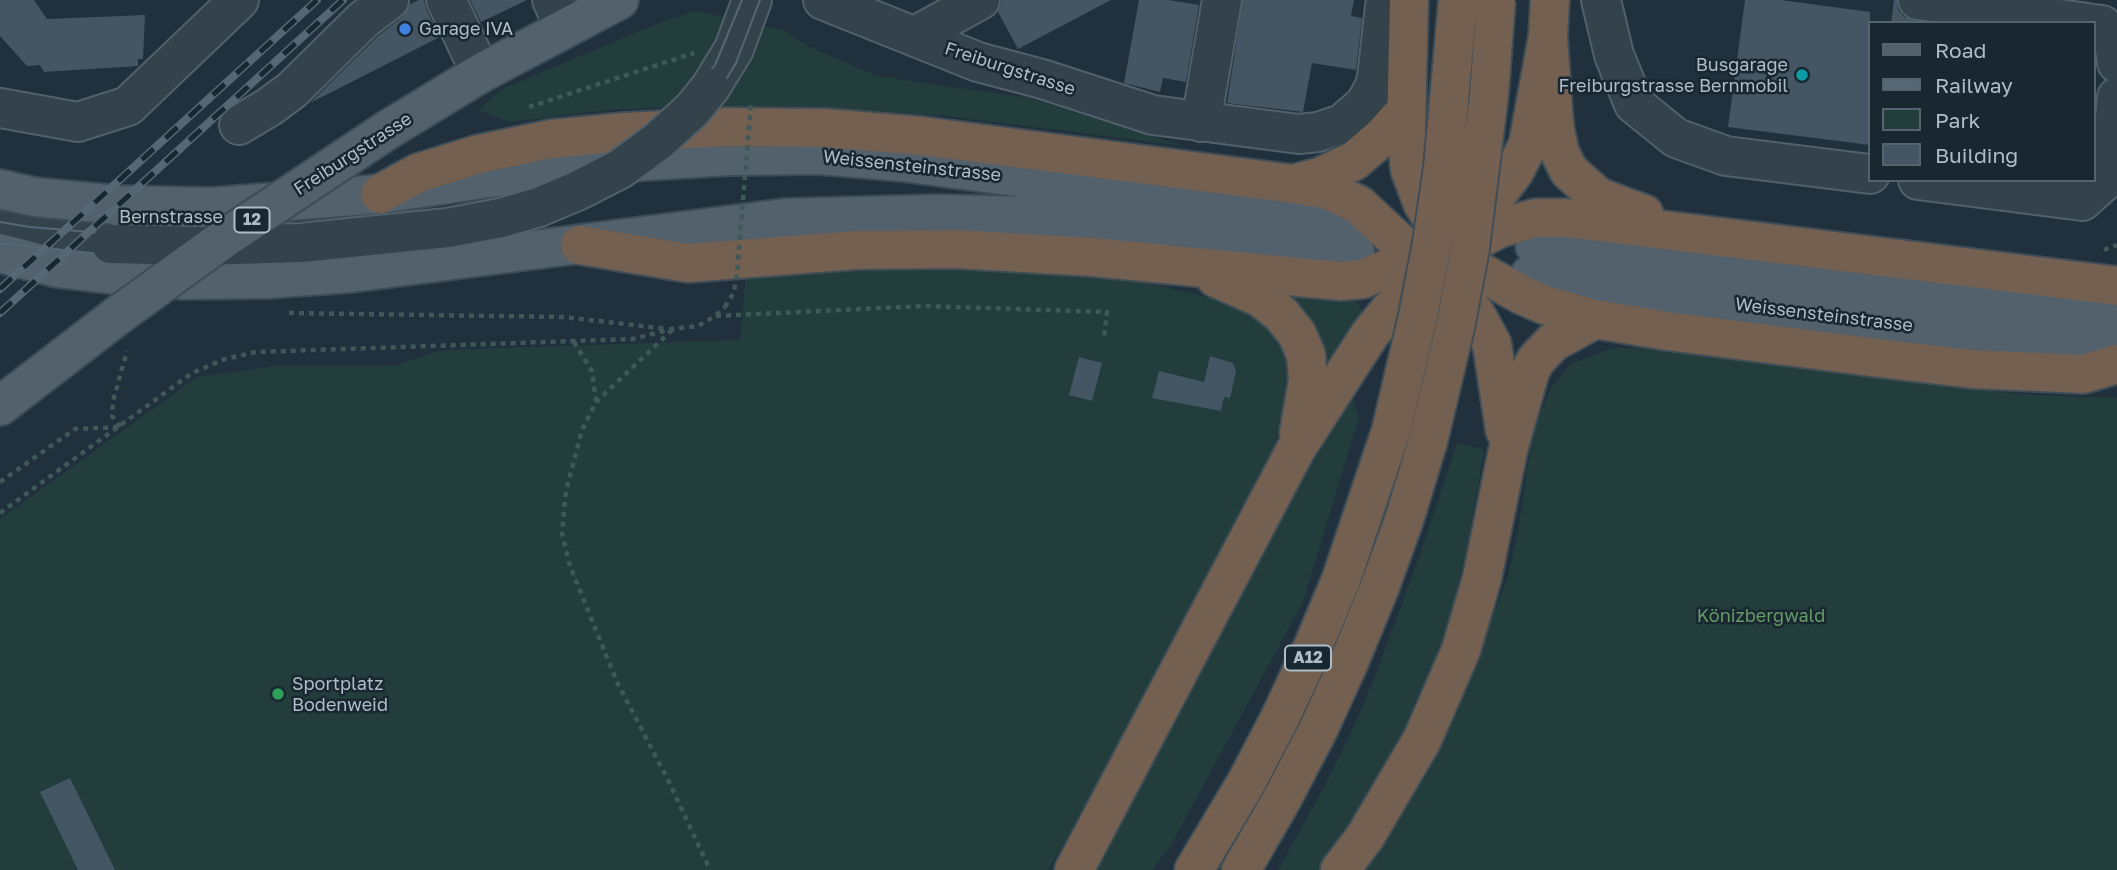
<!DOCTYPE html>
<meta charset="utf-8">
<style>
body{margin:0}
#map{position:relative;width:2117px;height:870px;overflow:hidden;background:#20303c;font-family:"Golos Text",sans-serif}
canvas{display:block}
.legend{position:absolute;left:1868px;top:21px;width:228px;height:161px;box-sizing:border-box;background:#192731;border:2px solid #55636d;margin:0;padding:9px 12px;list-style:none;font-size:21px;color:#afbdc8}
.legend li{display:flex;align-items:center;gap:14px;height:35px}
.legend b{width:35px;border:2px solid #55636d}
</style>
<div id="map">
<canvas width="2117" height="870"></canvas>
<ul class="legend">
<li><b style="height:9px;background:#52616c"></b>Road</li>
<li><b style="height:9px;background:#566774"></b>Railway</li>
<li><b style="height:19px;background:#223d3c"></b>Park</li>
<li><b style="height:19px;background:#445663"></b>Building</li>
</ul>
</div>
<script>
const ctx = document.querySelector('canvas').getContext('2d');
ctx.lineJoin = 'round';
function fill(path, color) { ctx.fillStyle = color; ctx.fill(path, 'evenodd'); }
const toPath = rows => new Path2D(rows.map(r => 'M' + r).join(''));
function trace(path, color, width, dash) { ctx.strokeStyle = color; ctx.lineWidth = width; ctx.lineCap = dash ? 'butt' : 'round'; ctx.setLineDash(dash || []); ctx.stroke(path); }
function drawText(font, color, halo, rows, align = 'center') {
  ctx.font = font + ' "Golos Text",sans-serif'; ctx.lineWidth = 5; ctx.setLineDash([]); ctx.textBaseline = 'middle'; ctx.strokeStyle = halo; ctx.fillStyle = color; for (const [text, x, y, turn = 0] of rows) {
    ctx.save(); ctx.translate(x, y); ctx.rotate((+turn || 0) * Math.PI / 180); ctx.textAlign = isNaN(turn) ? turn : align; if (halo) ctx.strokeText(text, 0, 0); ctx.fillText(text, 0, 0); ctx.restore();
  }
}
fill(toPath([
 [695,11,785,31,810,47,877,76,1029,98,1184,146,945,116,788,106,718,106,609,110,509,122,478,110,502,89,661,22],
 [920,266,1113,275,1265,311,1296,375,1265,474,1105,773,1048,870,0,870,0,519,197,377,276,366,393,366,441,350,740,340,746,274],
 [1279,290,1353,295,1359,305,1364,315,1331,377],
 [1612,348,1678,349,2016,394,2117,398,2117,870,1361,870,1463,691,1508,576,1518,532,1533,431,1551,388,1571,364],
 [1351,393,1359,417,1303,602,1171,845,1152,870,1091,870],
 [1457,443,1483,449,1484,451,1466,553,1434,676,1409,731,1324,870,1278,870,1325,785,1355,724,1380,663,1422,549]
]), '#223d3c');
fill(toPath([
 [0,0,34,0,47,19,145,15,143,59,138,59,138,66,44,72,40,65,27,66,0,36],
 [419,0,424,0,426,9,440,37,310,103,377,37,402,17,410,4],
 [470,0,527,0,481,22],
 [1002,0,1111,0,1018,49,998,12],
 [1139,0,1168,0,1199,5,1186,82,1163,78,1160,92,1124,83],
 [1243,0,1354,0,1351,16,1362,18,1356,70,1312,63,1303,112,1227,103],
 [1745,0,1781,0,1870,12,1870,145,1728,127],
 [1894,0,1897,0,1898,9,1904,17,1923,23,1891,23],
 [1210,356,1233,363,1236,371,1230,398,1224,397,1221,411,1152,398,1159,371,1204,382],
 [1079,357,1102,363,1092,401,1069,395],
 [70,778,115,870,78,870,40,792]
]), '#445663');
const minor = toPath([
 [446,0,481,73],
 [552,0,564,27],
 [823,0,978,62,1042,79,1153,115,1299,134,1318,132,1342,124,1365,104,1374,88,1377,77,1385,6],
 [1601,0,1614,55,1634,104,1676,138,1726,156,1870,174],
 [1918,0,2088,23],
 [2094,24,2102,25,2115,48,2117,63],
 [915,36,980,0],
 [710,88,734,49,752,0],
 [0,108,78,122,128,106,239,0],
 [1201,122,1222,0],
 [239,125,269,107,292,90,363,20,389,0],
 [1918,180,2082,201,2109,177,2117,97],
 [0,230,32,237,111,244]
]);
const major = toPath([
 [389,129,481,73,619,0],
 [0,189,34,197,118,205,212,207,380,194,579,165,730,156,820,155,903,162,1359,223],
 [1535,246,1938,299,2117,318],
 [0,253,57,268,108,274,184,280,266,279,351,273,785,218,936,214,1033,216,1110,221,1355,252],
 [1530,275,2117,353],
 [0,406,117,316]
]);
const highway = toPath([
 [1409,0,1406,130,1410,170,1423,204,1445,239,1468,265,1520,294,1545,305,1595,319,1667,331,1871,357,1972,369,2083,374,2117,364],
 [1550,0,1548,36,1553,111,1555,131,1560,153,1569,171,1598,197,1644,214],
 [1295,184,1328,190,1359,205,1475,313,1492,344,1505,430],
 [380,194,418,173,479,154,551,139,624,132,726,127,825,128,922,136,1293,184,1320,177,1354,161,1382,137,1406,110],
 [580,245,688,263,857,250,955,249,1092,257,1340,281,1363,279,1415,257,1445,239,1488,206,1514,172,1528,145,1548,36],
 [1216,278,1261,298,1281,314,1297,334,1306,355,1308,380,1299,433],
 [1074,870,1296,449,1370,334,1389,311,1414,287,1469,244,1498,229,1517,223,1536,218,1566,218,2117,286],
 [1194,870,1246,783,1280,718,1312,649,1341,580,1391,431],
 [1241,870,1282,799,1318,730,1349,662,1379,589,1404,520,1428,441],
 [1340,870,1365,837,1422,740,1461,650,1482,578,1508,450,1530,371,1536,360,1553,342,1595,319]
]);
trace(minor, '#52606a', 42);
trace(major, '#3d4b55', 42);
trace(highway, '#3f4d57', 42);
trace(toPath([
 [529,107,694,53],
 [2104,250,2117,245],
 [289,313,564,317,668,329],
 [716,316,924,306,1107,312,1104,338],
 [672,330,596,402,582,430,566,491,562,533,570,566,617,682,669,782,710,870],
 [574,342,592,371,596,401],
 [120,427,112,416,113,401,127,351],
 [0,482,75,429,119,427],
 [0,513,192,373,225,359,256,352,633,339,672,329,698,326,715,316,725,307]
]), '#405958', 4.5, [5, 5]);
trace(minor, '#34424c', 38);
trace(major, '#52616c', 38);
trace(highway, '#736050', 38);
trace(toPath([
 [0,222,30,227,114,234,287,235,393,227,498,210,562,188,620,157,662,126,684,105,715,65,742,0],
 [0,243,91,253,256,256,391,246,499,229,541,215,584,198,623,177,674,140,699,116,727,78,736,63,760,0]
]), '#566774', 2);
const rail = toPath([
 [0,289,317,0],
 [0,313,343,0]
]);
trace(rail, '#566774', 8);
trace(rail, '#192731', 5, [16]);
const minorBridge = toPath([
 [111,244,201,246,301,243,447,228,501,218,539,207,577,191,620,169,658,141,692,110,710,88]
]);
const majorBridge = toPath([
 [117,316,222,240,389,129]
]);
const highwayBridge = toPath([
 [1391,431,1418,316,1432,243,1443,168,1458,0],
 [1428,441,1456,323,1470,248,1489,95,1496,0]
]);
trace(minorBridge, '#52606a', 42, []);
trace(majorBridge, '#3d4b55', 42, []);
trace(highwayBridge, '#3f4d57', 42, []);
trace(toPath([
 [725,307,734,292,737,273,751,103]
]), '#405958', 4.5, [5, 5]);
trace(minorBridge, '#34424c', 38);
trace(majorBridge, '#52616c', 38);
trace(highwayBridge, '#736050', 38);
for (const [x, y, r, color] of [
 [405,29,7,"#3f7fe0"],
 [1802,75,7,"#0f9aa8"],
 [278,694,7,"#2e9e5b"]
]) { const dot = new Path2D(); dot.arc(x, y, r, 0, 2 * Math.PI); ctx.fillStyle = color; ctx.fill(dot); trace(dot, '#192731', 2.5); }
for (const [x, y, w] of [
 [252,220,35],
 [1308,658,46]
]) { const box = new Path2D(); box.roundRect(x - w / 2, y - 12.5, w, 25, 5); ctx.fillStyle = '#192731'; ctx.fill(box); trace(box, '#afbdc8', 2); }
drawText('bold 16px', '#afbdc8', null, [
 ["12",252,220],
 ["A12",1308,658]
]);
drawText('18px', '#afbdc8', '#192731', [
 ["Garage IVA",419,29],
 ["Busgarage",1788,65,"right"],
 ["Freiburgstrasse Bernmobil",1788,86,"right"],
 ["Sportplatz",292,684],
 ["Bodenweid",292,705]
], 'left');
drawText('18px', '#afbdc8', '#192731', [
 ["Freiburgstrasse",1010,69,18],
 ["Freiburgstrasse",353,154,-33],
 ["Weissensteinstrasse",912,166,6],
 ["Bernstrasse",171,217],
 ["Weissensteinstrasse",1824,315,7]
]);
drawText('18px', '#649b68', '#192731', [
 ["Könizbergwald",1761,616]
]);
</script>
